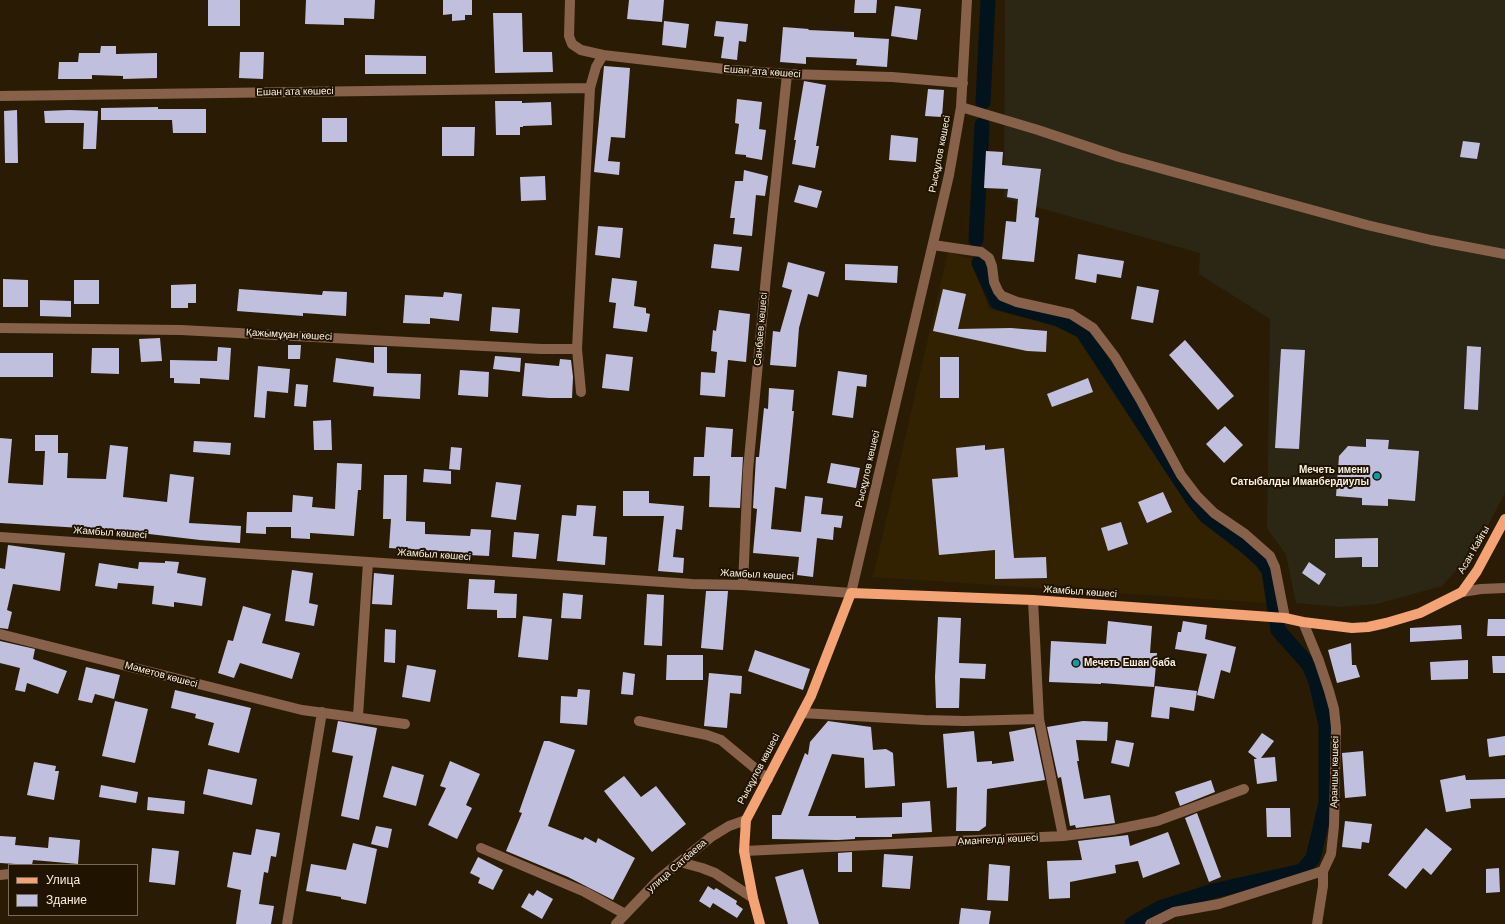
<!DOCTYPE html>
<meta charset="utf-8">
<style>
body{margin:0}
#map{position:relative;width:1505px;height:924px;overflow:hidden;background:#2a1c04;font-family:Helvetica,sans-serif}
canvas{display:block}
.legend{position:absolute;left:8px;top:864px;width:130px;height:52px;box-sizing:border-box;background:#201300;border:1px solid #776c5a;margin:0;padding:5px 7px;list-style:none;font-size:12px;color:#faf1e2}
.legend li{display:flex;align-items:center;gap:8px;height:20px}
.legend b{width:20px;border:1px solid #776c5a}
</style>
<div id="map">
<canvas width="1505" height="924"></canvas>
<ul class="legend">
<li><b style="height:5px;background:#f4a374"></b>Улица</li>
<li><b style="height:11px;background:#c1bfde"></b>Здание</li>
</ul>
</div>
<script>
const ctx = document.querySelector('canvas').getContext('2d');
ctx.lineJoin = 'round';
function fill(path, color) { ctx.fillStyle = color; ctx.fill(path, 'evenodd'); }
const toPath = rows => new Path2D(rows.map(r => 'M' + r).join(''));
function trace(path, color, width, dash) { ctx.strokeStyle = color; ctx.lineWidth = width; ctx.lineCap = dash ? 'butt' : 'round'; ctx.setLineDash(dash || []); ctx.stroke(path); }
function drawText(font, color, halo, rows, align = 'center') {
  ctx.font = font + ' Helvetica,sans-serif'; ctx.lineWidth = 4; ctx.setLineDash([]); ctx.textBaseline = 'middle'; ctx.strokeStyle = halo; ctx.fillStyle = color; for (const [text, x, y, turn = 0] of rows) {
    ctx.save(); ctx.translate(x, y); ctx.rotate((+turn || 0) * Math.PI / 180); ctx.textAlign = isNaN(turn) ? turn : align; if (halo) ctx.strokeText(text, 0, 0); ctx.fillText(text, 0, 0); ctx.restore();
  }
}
fill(toPath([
 [948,252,971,259,989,309,1072,329,1085,344,1148,444,1192,511,1226,540,1248,557,1262,570,1269,603,873,577]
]), '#332202');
fill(toPath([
 [1005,0,1505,0,1505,493,1476,548,1442,586,1377,604,1339,607,1296,603,1286,555,1267,528,1270,319,1199,274,1200,253,1004,198]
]), '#2c2615');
trace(toPath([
 [983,102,988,0],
 [976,240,982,125],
 [979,263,997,302,1058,319,1082,331,1191,497,1206,516,1244,545,1262,561,1269,571,1278,630,1309,665,1316,682,1326,725,1326,803,1313,858,1302,871,1213,891,1160,908,1132,924]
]), '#03131b', 15);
fill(toPath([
 [208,0,240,0,240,26,208,26],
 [306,0,375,0,374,19,344,18,344,25,305,24],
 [443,0,472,0,472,15,465,15,465,20,452,21,452,14,443,15],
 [629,0,664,0,662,22,627,19],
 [855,0,877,0,876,13,854,13],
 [895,6,921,9,917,40,891,36],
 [493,13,522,13,523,52,552,52,553,72,495,73],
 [664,21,689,24,686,48,662,45],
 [716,21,748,24,746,42,739,41,737,60,721,58,724,37,714,36],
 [783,27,809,29,808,30,854,32,854,37,889,39,887,67,856,65,857,59,806,57,806,64,780,62],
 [101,46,116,46,116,54,157,53,157,78,123,79,123,76,92,75,92,79,58,79,59,62,78,62,79,53,100,53],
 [240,52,264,52,263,79,239,78],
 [365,55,426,56,426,74,365,74],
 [604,66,630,68,625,138,611,137,608,161,620,162,619,175,594,172],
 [804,81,826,85,816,146,819,146,815,168,792,164,796,140,794,140],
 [928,89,944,90,942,117,925,116],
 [737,99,762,102,759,129,766,130,762,160,746,157,746,155,735,154,739,124,735,123],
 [495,101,522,101,522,103,551,102,552,125,523,126,523,127,520,127,520,135,496,135],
 [158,107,158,109,206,109,206,133,173,133,172,120,101,120,101,108],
 [17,110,18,163,5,163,4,111],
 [69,110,98,111,96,149,83,149,84,123,45,123,44,111],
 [322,118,347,118,347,142,322,142],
 [442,127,475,127,474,156,442,156],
 [891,135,918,138,916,162,889,160],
 [1463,141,1480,143,1477,159,1460,157],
 [986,151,1003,152,1002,165,1041,169,1035,217,1039,218,1034,262,1002,259,1006,221,1016,222,1018,199,1007,197,1008,189,984,188],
 [744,170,768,176,765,196,756,195,752,236,733,234,735,218,730,218,735,181,743,181],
 [545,176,546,200,521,201,520,177],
 [799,185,822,191,817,208,794,202],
 [598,226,623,228,620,258,595,255],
 [714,244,742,247,739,271,711,268],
 [1078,254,1124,261,1121,278,1097,274,1096,283,1075,279],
 [788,262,825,272,818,297,808,294,799,328,796,367,770,365,773,331,780,332,792,290,782,287],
 [845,264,898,266,897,283,845,280],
 [612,278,637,281,634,306,646,308,646,313,650,314,647,332,613,328,616,303,609,302],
 [3,279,28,280,28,307,3,307],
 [74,280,99,280,99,304,74,304],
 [196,284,196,303,188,303,188,308,171,308,171,285],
 [1137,286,1159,290,1153,323,1131,319],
 [239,289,322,295,323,291,347,292,346,316,303,313,303,316,237,311],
 [943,289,966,294,958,329,1011,328,1047,331,1046,352,1027,351,933,331],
 [444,292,462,294,459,321,430,318,430,324,403,323,405,295,443,297],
 [40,300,71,301,71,317,40,316],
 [492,307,520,309,518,333,490,331],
 [719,310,750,314,746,362,728,360,725,397,700,395,701,372,715,373,717,352,711,351,713,330,716,331],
 [160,338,162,361,141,362,139,339],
 [1185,340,1234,396,1218,410,1169,355],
 [288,345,301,345,300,359,288,359],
 [1467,346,1481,347,1478,410,1464,409],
 [218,347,231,348,229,380,200,378,200,384,174,383,174,378,170,378,170,360,217,361],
 [374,347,387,347,387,373,421,374,420,399,373,396,374,387,333,382,336,358,374,363],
 [92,348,119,348,119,374,91,373],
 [1281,349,1305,350,1299,449,1275,448],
 [0,353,53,353,53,377,0,377],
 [606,354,633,357,629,391,602,388],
 [495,356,521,358,520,372,493,369],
 [940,357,959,357,959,398,940,398],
 [560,359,571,360,573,377,572,398,549,398,522,396,525,363,559,366],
 [258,366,290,369,288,393,267,391,265,418,254,417],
 [460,370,489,372,488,397,458,395],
 [838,371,867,375,866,387,857,386,853,418,832,415],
 [1088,378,1093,392,1052,407,1047,394],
 [296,384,308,385,306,407,294,406],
 [769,388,794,390,792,411,794,411,786,489,775,487,771,529,801,532,805,496,823,498,821,514,843,516,841,528,834,527,833,540,817,538,813,577,797,575,799,557,753,553,757,509,753,508,756,457,759,457,764,408,768,409],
 [331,420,332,450,314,450,313,421],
 [1225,426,1243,445,1224,463,1206,444],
 [706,427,733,429,731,457,743,457,740,508,709,507,710,476,693,476,694,457,704,457],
 [35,435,58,435,58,453,68,453,67,478,106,479,110,445,128,447,123,497,167,502,170,474,194,477,189,523,241,526,240,543,200,540,98,528,98,529,0,523,0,438,12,439,8,483,43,485,45,451,35,451],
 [1366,439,1389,440,1388,449,1419,451,1415,501,1388,499,1388,506,1362,505,1362,498,1336,496,1339,456,1348,446,1366,447],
 [194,441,231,443,230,455,193,452],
 [985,445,985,450,1004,448,1014,558,1046,557,1047,578,995,579,995,550,939,555,932,479,958,477,956,448],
 [451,447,462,448,460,470,449,469],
 [337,463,362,464,361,490,358,490,354,536,310,533,310,539,291,538,291,527,266,527,266,534,246,533,247,512,292,512,293,495,313,497,312,507,335,509],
 [831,463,860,468,856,488,827,483],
 [424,469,451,471,451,484,423,482],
 [384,475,407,475,406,521,425,522,425,534,470,536,471,529,491,530,489,556,468,555,468,553,389,548,391,519,383,519],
 [496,482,521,485,516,520,491,517],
 [623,491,649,491,649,503,684,506,682,530,676,529,673,557,684,558,683,573,658,571,664,516,623,516],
 [1163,492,1172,512,1147,523,1138,502],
 [577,505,596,506,593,536,607,537,605,565,557,561,562,515,576,516],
 [1121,522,1128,544,1108,551,1101,528],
 [514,532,539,534,536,559,512,557],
 [1378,538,1378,567,1362,567,1362,557,1335,558,1335,539],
 [8,545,65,553,60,591,13,584,7,610,12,612,8,629,0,628,0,568,5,569],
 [165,561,179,562,177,573,206,578,202,606,174,602,174,607,152,604,154,586,118,583,117,589,95,586,99,563,138,569,139,562,165,563],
 [1309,562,1326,574,1319,585,1302,573],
 [292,570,313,573,309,603,318,605,314,626,285,621],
 [374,573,394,575,392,605,372,604],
 [469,579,495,580,494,593,517,594,516,618,497,618,497,610,467,609],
 [706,591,728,591,723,650,701,648],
 [563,593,583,595,581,619,561,618],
 [647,594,664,595,662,646,644,645],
 [243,606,271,614,262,643,300,653,292,679,240,663,234,678,218,673,228,640,233,641],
 [523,616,552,619,548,660,518,657],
 [938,617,961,618,959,663,986,664,985,679,960,678,959,708,936,708,935,677],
 [1488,619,1505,619,1505,636,1487,636],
 [1108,621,1152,626,1150,653,1157,653,1154,687,1101,683,1101,684,1049,682,1051,641,1106,644],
 [1183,621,1207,625,1205,639,1236,647,1230,673,1221,670,1214,699,1197,695,1207,654,1175,649,1178,632,1181,632],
 [1461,625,1462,639,1410,642,1410,628],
 [385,629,396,630,395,663,384,662],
 [0,641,35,649,33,659,67,671,58,694,27,683,25,692,15,690,20,668,0,663],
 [1351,643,1352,665,1356,665,1360,677,1337,683,1328,650],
 [755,650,810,669,803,690,748,671],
 [667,655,703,655,703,680,666,680],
 [1492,656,1505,656,1505,673,1493,673],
 [1468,660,1468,679,1431,680,1430,662],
 [407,665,436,670,430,702,402,697],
 [86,667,120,675,114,699,95,694,92,703,78,700],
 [623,672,635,674,633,695,621,694],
 [709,673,742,676,741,694,730,693,727,728,704,726],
 [1155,686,1197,691,1194,711,1170,707,1169,719,1151,717],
 [578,689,590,690,587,725,560,723,561,696,577,697],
 [175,690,251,708,239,753,208,745,214,723,195,718,196,714,171,708],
 [115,701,148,709,135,763,102,756],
 [338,721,377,728,359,820,341,816,353,756,332,752],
 [828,721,871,727,873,750,886,749,893,753,895,786,865,788,864,758,832,754,808,816,856,816,856,818,902,817,902,803,930,801,932,832,892,834,892,837,855,837,855,839,838,840,772,839,772,815,781,815,805,753,808,755,810,742],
 [1083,721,1108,722,1107,741,1076,740,1079,761,1077,761,1084,799,1110,795,1115,823,1076,828,1075,825,1070,826,1061,777,1058,778,1047,727],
 [1034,727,1045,780,987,789,986,826,979,831,956,831,957,787,947,788,943,734,974,731,977,762,992,761,992,764,1014,761,1009,732],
 [1262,733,1274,741,1261,758,1275,757,1277,781,1257,784,1254,759,1257,759,1248,752],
 [1505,736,1505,755,1489,757,1487,739],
 [1116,740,1134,743,1129,767,1111,763],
 [544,741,549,741,575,750,548,826,583,840,585,837,596,843,598,838,635,858,613,900,568,877,506,851,522,813,519,812],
 [1363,751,1366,796,1345,798,1342,753],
 [450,761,480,774,466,805,472,808,457,839,428,825,446,788,440,786],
 [34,762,56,766,55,771,59,771,54,800,27,795],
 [392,766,424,775,416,806,383,797],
 [208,769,257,779,252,805,203,794],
 [1465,775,1466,780,1505,779,1505,798,1470,799,1471,808,1446,812,1440,780],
 [624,776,641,797,656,786,686,824,652,852,604,791],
 [1211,780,1215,792,1180,806,1175,792],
 [101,785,138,792,136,803,99,797],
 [148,797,185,801,184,814,147,810],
 [1266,808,1290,808,1291,837,1267,837],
 [1197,813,1221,877,1209,882,1185,818],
 [1345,821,1372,824,1369,843,1362,842,1361,849,1342,847],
 [376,826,392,829,388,848,371,844],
 [1426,828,1452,849,1431,875,1423,868,1406,889,1388,875],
 [256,829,280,833,276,857,271,856,268,873,264,872,259,904,274,906,271,924,236,924,241,890,227,887,233,852,251,855],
 [1168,832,1180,864,1143,878,1138,861,1115,865,1116,873,1070,882,1070,898,1049,899,1047,861,1082,860,1078,841,1128,835,1130,846],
 [0,836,16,837,15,845,48,848,49,837,80,840,78,864,33,860,32,865,0,863],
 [353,843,377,849,366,904,341,899,341,897,306,891,311,864,346,870],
 [152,848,179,851,175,885,149,882],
 [852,852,852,872,838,872,838,853],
 [884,854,913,856,910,889,882,887],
 [478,857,503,870,493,890,478,883,480,878,470,873],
 [989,864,1010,866,1008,901,987,900],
 [1499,868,1500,892,1486,893,1486,869],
 [803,869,819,924,788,924,775,877],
 [708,886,714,890,716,888,737,901,736,904,743,909,737,918,713,903,710,908,699,901],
 [537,890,553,899,542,919,521,907,529,893,533,896],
 [961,908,991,911,989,924,959,924]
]), '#c1bfde');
trace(toPath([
 [570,0,569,36,572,44,581,50,603,55,733,70,787,74,892,77,963,83],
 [0,96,590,88],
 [961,107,1038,130,1119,157,1367,225,1431,240,1505,254],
 [933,245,981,252,989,258,992,266,994,282,998,291,1002,296,1017,302,1071,314,1093,328,1115,357,1140,399,1181,475,1197,496,1214,513,1245,534,1270,556,1275,567,1285,618],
 [0,328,181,330,541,349,577,349],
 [581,392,577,349,590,88,596,67,603,55],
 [0,537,692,584,743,585,851,593,949,175,961,107,967,0],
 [743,585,748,470,766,277,787,74],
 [1462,592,1481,589,1505,588],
 [1033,600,1039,719,1063,836],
 [1303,622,1319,661,1329,691,1334,709,1336,728,1334,826,1331,854,1323,871,1323,886,1317,924],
 [0,634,302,710,405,724],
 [802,713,924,720,965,721,1039,719],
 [358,716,368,562],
 [639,721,707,735,721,740,768,779],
 [481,848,585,892,625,914],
 [744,851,1063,836,1113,830,1157,821,1244,789],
 [680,862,702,868,715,873,753,898],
 [0,875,9,874],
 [287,924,322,712],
 [616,924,659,879,711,837,729,826,746,820],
 [1150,924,1174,912,1219,904,1323,871]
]), '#88614b', 10);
trace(toPath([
 [760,924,753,898,744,851,746,820,811,696,851,593,1033,600,1285,618,1303,622,1352,628,1368,627,1386,623,1420,613,1462,592,1477,571,1505,519]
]), '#f4a374', 10);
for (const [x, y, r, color] of [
 [1377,476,4,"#0f9aa8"],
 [1076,663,4,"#0f9aa8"]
]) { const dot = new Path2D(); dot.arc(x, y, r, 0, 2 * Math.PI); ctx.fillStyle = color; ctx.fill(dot); trace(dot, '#201300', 1.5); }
drawText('10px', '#faf1e2', '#201300', [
 ["Ешан ата көшесі",762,72,4],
 ["Ешан ата көшесі",295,92,-1],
 ["Рысқұлов көшесі",940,154,-79],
 ["Санбаев көшесі",761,329,-85],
 ["Қажымұқан көшесі",289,335,3],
 ["Рысқұлов көшесі",868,469,-77],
 ["Жамбыл көшесі",110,533,4],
 ["Асан Кайгы",1474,550,-60],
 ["Жамбыл көшесі",434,555,4],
 ["Жамбыл көшесі",757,575,3],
 ["Жамбыл көшесі",1080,592,4],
 ["Мәметов көшесі",161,675,15],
 ["Рысқұлов көшесі",759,769,-62],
 ["Араншы көшесі",1335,772,-89],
 ["Амангелді көшесі",998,840,-3],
 ["улица Сатбаева",677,866,-41]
]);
drawText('bold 10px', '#faf1e2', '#201300', [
 ["Мечеть имени",1369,470],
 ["Сатыбалды Иманбердиулы",1369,482],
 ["Мечеть Ешан баба",1084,663,"left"]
], 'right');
</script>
